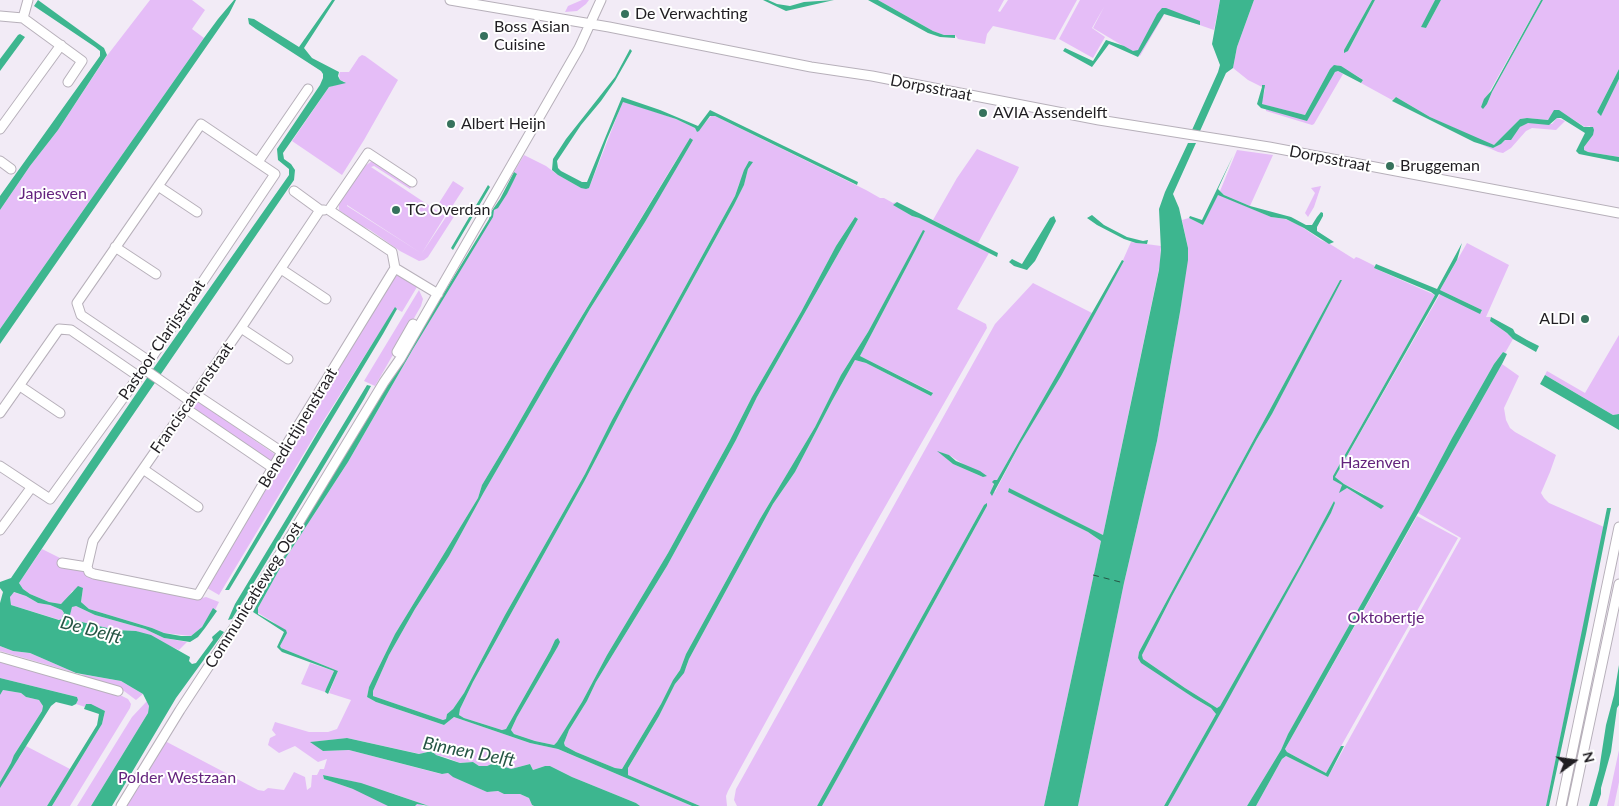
<!DOCTYPE html>
<style>
body{margin:0}
#map{position:relative;width:1619px;height:806px;overflow:hidden;background:#f2ebf6;font-family:Lato,sans-serif}
canvas{display:block}
.north{position:absolute;left:1549px;top:736px;width:50px;height:50px;-webkit-text-stroke:4px #fff;paint-order:stroke;rotate:76deg;font-size:14px;font-weight:700;line-height:20px;text-align:center;color:#201e22}
.north::after{content:'';display:block;margin:auto;width:18px;height:22px;background:#201e22;clip-path:polygon(50% 0,100% 100%,50% 72%,0 100%)}
</style>
<div id="map">
<canvas width="1619" height="806"></canvas>
<div class="north">N</div>
</div>
<script>
const ctx = document.querySelector('canvas').getContext('2d');
ctx.lineJoin = 'round';
function fill(path, color) { ctx.fillStyle = color; ctx.fill(path, 'evenodd'); }
const toPath = rows => new Path2D(rows.map(r => 'M' + r).join(''));
function trace(path, color, width, dash) { ctx.strokeStyle = color; ctx.lineWidth = width; ctx.lineCap = dash ? 'butt' : 'round'; ctx.setLineDash(dash || []); ctx.stroke(path); }
function drawText(font, color, halo, rows, align = 'center') {
  ctx.font = font + ' Lato,sans-serif'; ctx.lineWidth = 4; ctx.setLineDash([]); ctx.textBaseline = 'middle'; ctx.strokeStyle = halo; ctx.fillStyle = color; for (const [text, x, y, turn = 0] of rows) {
    ctx.save(); ctx.translate(x, y); ctx.rotate((+turn || 0) * Math.PI / 180); ctx.textAlign = isNaN(turn) ? turn : align; if (halo) ctx.strokeText(text, 0, 0); ctx.fillText(text, 0, 0); ctx.restore();
  }
}
fill(toPath([
 [150,0,192,0,205,10,192,29,204,38,0,329,0,210,30,166,58,130,106,57],
 [582,0,589,0,586,4,577,11,565,12,568,6],
 [878,0,1004,0,998,11,1000,12,1008,0,1077,0,1055,40,993,26,987,34,985,44,958,39,955,35,944,35,933,31],
 [1080,0,1220,0,1214,30,1165,13,1140,56,1093,28,1104,7,1092,28,1105,37,1093,58,1059,39],
 [1254,0,1372,0,1344,50,1348,51,1375,0,1435,0,1422,27,1426,28,1441,0,1541,0,1481,107,1487,104,1492,92,1543,0,1619,0,1619,69,1597,112,1601,115,1619,79,1619,157,1588,152,1584,150,1584,147,1593,135,1590,126,1585,127,1558,110,1554,111,1548,120,1527,118,1520,119,1494,145,1489,144,1430,117,1396,97,1392,100,1361,83,1363,80,1359,77,1337,65,1330,69,1305,115,1261,104,1265,89,1262,85,1262,87,1248,80,1233,68,1237,47],
 [362,55,365,56,398,80,364,140,342,175,292,141,329,87,345,82,340,80,339,75,340,72,349,72,359,57],
 [1338,71,1343,74,1314,124,1312,125,1266,111,1266,109,1307,120,1333,74,1335,72],
 [623,101,676,119,695,128,697,132,711,116,715,116,866,190,880,198,884,198,893,203,897,202,894,205,912,216,919,218,989,253,957,309,986,324,987,328,853,563,740,769,728,791,726,796,727,806,700,806,628,775,628,768,659,716,675,684,686,668,689,659,773,504,795,472,832,401,855,360,866,363,931,396,932,392,860,356,915,251,925,231,923,231,868,332,841,375,815,427,760,519,686,654,680,670,673,680,661,704,622,769,615,768,576,752,565,746,564,743,569,730,587,701,596,682,667,566,736,440,757,397,858,219,855,217,836,246,801,312,752,397,729,442,668,553,607,655,582,702,557,742,554,745,535,741,514,734,511,730,517,717,557,648,555,640,550,651,506,729,502,730,464,718,459,715,460,709,473,682,584,482,631,392,734,205,744,185,748,169,752,162,739,184,735,196,612,420,585,474,505,615,464,693,453,709,447,714,446,719,443,720,373,696,373,691,389,655,415,609,449,556,484,492,590,309,645,222,691,138,675,162,548,372,509,440,482,485,478,498,395,634,369,687,367,697,376,702,444,725,454,717,530,743,558,749,692,806,640,806,636,803,572,777,550,766,545,766,533,770,530,764,511,769,494,763,487,766,479,766,473,762,460,763,448,758,426,752,420,754,347,738,311,742,323,751,349,750,441,774,448,773,487,792,498,791,504,794,520,794,529,798,532,805,534,806,429,806,385,791,424,806,125,806,165,741,258,790,264,791,268,788,284,790,294,772,305,777,307,790,311,787,312,775,317,775,320,769,324,769,327,759,318,762,295,746,279,753,268,745,270,738,276,735,272,730,275,722,309,732,328,732,337,729,351,700,329,693,338,671,281,648,280,646,287,633,273,622,258,613,258,608,285,559,348,462,413,349,492,217,494,210,517,175,514,172,524,155,546,166,558,175,581,188,589,188],
 [323,775,360,783,353,789,324,779],
 [1557,118,1565,121,1556,130,1532,128,1526,131,1511,148,1503,153,1498,152,1478,143,1493,148,1501,144,1505,140,1511,139,1520,127,1528,122,1552,124],
 [977,149,1019,167,1017,172,978,243,933,220,957,178],
 [1237,150,1273,155,1250,206,1224,195,1220,191],
 [372,161,381,165,411,187,410,189,374,166,371,167,445,216,422,253,450,211,439,203,453,181,464,188,453,205,455,208,455,215,428,257,424,260,419,261,400,251,370,230,356,223,339,210,339,201,365,166],
 [347,205,421,253,347,206],
 [1321,186,1314,207,1308,217,1305,213,1315,193,1311,188],
 [1218,194,1271,217,1285,219,1299,225,1321,240,1330,244,1354,259,1356,257,1359,258,1375,266,1374,268,1435,295,1333,476,1342,485,1340,492,1347,488,1381,509,1362,493,1344,484,1335,477,1440,294,1481,313,1482,310,1440,290,1467,243,1509,265,1486,317,1491,317,1490,321,1507,333,1513,339,1505,353,1503,352,1494,364,1452,438,1414,510,1288,734,1281,750,1247,806,1168,806,1331,513,1335,503,1334,501,1300,565,1220,706,1217,708,1185,688,1143,659,1142,655,1172,596,1257,439,1272,414,1341,280,1340,280,1139,652,1138,658,1194,698,1211,708,1216,714,1164,806,1078,806,1124,583,1157,441,1180,312,1188,248,1182,220,1189,218,1203,225],
 [1131,242,1161,246,1160,264,1103,535,1009,488,1008,491,1088,532,1101,541,1044,806,822,806,987,506,984,505,817,806,737,806,734,800,736,789,995,324,1033,283,1092,313,997,480,994,480,992,490,995,492,1020,444,1124,261,1123,260],
 [939,452,949,455,983,477,953,464],
 [395,276,400,276,417,287,402,312,395,308,324,420,219,595,207,588,392,278],
 [419,290,423,299,421,306,375,386,364,381],
 [1619,335,1619,414,1613,415,1545,375,1547,371,1585,393],
 [1502,364,1519,376,1504,408,1506,420,1510,428,1515,432,1556,455,1550,472,1541,493,1544,498,1549,503,1604,527,1546,806,1256,806,1282,759,1286,756,1328,777,1393,660,1461,538,1418,513],
 [197,401,276,455,271,463,192,408],
 [1417,516,1458,538,1326,773,1287,752,1285,749],
 [42,549,60,558,60,566,84,570,198,599,206,597,219,602,215,610,213,609,202,627,191,636,164,633,152,628,89,609,81,602,83,588,72,591,68,598,61,604,49,602,30,594,23,589,19,583],
 [13,592,26,596,38,603,50,605,62,610,64,614,62,619,60,620,11,605,10,597],
 [72,606,76,606,95,615,145,629,164,638,187,642,179,650,136,631,116,630,69,619],
 [0,646,13,651,30,653,76,673,0,651],
 [0,661,116,693,128,699,131,704,130,708,70,806,52,806,102,724,105,711,86,704,85,707,76,704,78,700,77,697,0,678],
 [310,663,334,671,325,692,301,684],
 [81,674,121,681,143,694,136,700,124,691,87,678],
 [3,690,21,693,26,697,39,700,43,706,42,711,14,755,19,758,26,746,70,769,72,766,47,806,0,806,0,695],
 [147,701,149,706,148,713,91,806,77,806,132,717],
 [1619,750,1619,782,1614,806,1607,806]
]), '#e5bdf7');
fill(toPath([
 [38,0,104,48,107,55,58,130,30,166,0,210,0,196,100,56,100,51,95,47,34,6],
 [234,0,236,0,229,14,0,344,0,329,204,38,218,19],
 [332,0,335,0,304,48,312,58,339,72,338,76,340,80,346,83,329,87,283,153,284,159,291,164,295,170,294,180,67,511,19,583,23,589,30,594,49,602,61,604,78,586,83,588,81,602,89,609,152,628,164,633,181,636,191,636,202,627,213,608,217,611,205,628,198,637,190,642,164,638,145,629,95,615,76,606,72,607,69,619,116,630,136,631,151,635,190,657,189,661,192,664,196,663,213,640,212,637,220,630,224,632,176,698,112,806,91,806,148,713,149,706,143,694,121,681,76,673,30,653,13,651,0,646,0,603,3,592,0,588,0,582,11,578,153,369,289,175,289,169,278,160,277,149,320,85,323,78,323,74,321,71,256,29,249,24,248,18,254,19,299,47],
 [14,592,26,596,38,603,50,605,62,610,64,613,62,617,62,619,59,620,11,605,10,597],
 [763,0,768,0,777,4,790,6,804,2,834,0,786,11],
 [868,0,878,0,933,31,944,35,955,35,955,38,940,37,928,33],
 [1220,0,1254,0,1237,47,1233,68,1226,73,1200,131,1192,130,1218,72,1220,65,1212,44],
 [1372,0,1375,0,1348,51,1344,53,1344,50],
 [1435,0,1441,0,1426,28,1421,27],
 [1541,0,1543,0,1492,92,1487,104,1483,109,1481,107,1484,99,1491,91],
 [1162,8,1166,8,1200,21,1200,25,1164,14,1138,57,1109,44,1092,67,1063,51,1065,48,1093,61,1106,40,1124,46,1133,51,1138,50,1157,14],
 [20,34,25,37,0,71,0,59,18,35],
 [630,49,632,51,615,81,601,101,581,125,557,161,558,168,561,171,582,182,587,182,622,97,660,110,698,126,710,110,858,182,857,185,715,116,710,116,699,131,697,132,695,128,676,119,623,102,607,139,589,188,586,189,581,188,558,175,552,170,553,159,566,139,615,77],
 [1334,65,1341,66,1363,80,1361,83,1338,71,1335,72,1307,121,1261,108,1257,104,1262,87,1262,85,1265,85,1262,104,1305,115,1330,69],
 [1619,69,1619,79,1601,116,1597,112],
 [1396,97,1430,117,1494,145,1520,119,1527,118,1548,120,1554,110,1559,110,1584,127,1593,127,1594,130,1593,135,1584,147,1584,150,1588,152,1619,157,1619,162,1579,154,1576,151,1585,133,1561,118,1557,118,1549,125,1528,123,1520,127,1511,140,1505,140,1501,144,1493,148,1474,142,1392,101],
 [690,138,693,140,645,222,590,309,484,492,449,556,415,609,389,655,373,691,373,696,443,720,446,719,447,714,453,709,464,693,505,615,585,474,612,420,735,196,744,170,749,161,753,162,748,169,744,185,734,205,631,392,584,482,473,682,460,709,459,715,464,718,502,730,506,729,550,651,555,640,558,638,560,642,557,648,517,717,511,730,514,734,535,741,554,745,557,742,582,702,607,655,668,553,729,442,752,397,801,312,836,246,855,217,858,219,757,397,736,440,667,566,596,682,587,701,569,730,564,743,565,746,576,752,615,768,622,769,661,704,673,680,680,670,686,654,760,519,815,427,841,375,868,332,923,230,925,231,915,251,860,356,933,393,931,396,866,363,855,360,832,401,795,472,773,504,689,659,684,673,675,684,659,716,628,768,628,775,700,806,692,806,558,749,530,743,454,717,444,725,376,702,367,697,369,687,395,634,478,498,482,485,509,440,548,372],
 [1188,143,1196,143,1173,194,1179,208,1188,248,1188,260,1180,312,1157,441,1124,583,1078,806,1044,806,1101,541,1088,532,1008,492,1009,488,1103,535,1159,270,1161,250,1159,209,1165,192],
 [1233,156,1218,189,1224,195,1250,206,1291,217,1306,225,1312,225,1317,217,1321,212,1323,213,1323,216,1317,227,1317,231,1334,242,1329,244,1304,228,1286,219,1271,217,1218,195,1203,225,1189,218,1190,216,1202,220],
 [514,172,517,174,507,194,498,208,494,210,493,217,413,349,348,462,285,559,258,608,258,614,286,630,287,633,280,646,281,648,338,671,328,694,325,692,326,689,334,671,282,652,277,647,284,632,253,612,278,566,308,516,489,219,491,212,500,199],
 [488,185,490,187,453,250,451,248],
 [897,202,998,253,997,257,919,218,912,216,893,205],
 [1092,215,1104,225,1127,237,1143,241,1148,240,1147,244,1136,243,1124,239,1097,225,1087,218],
 [1054,216,1056,221,1035,261,1027,270,1014,266,1009,262,1012,259,1022,264,1050,218],
 [1462,243,1457,260,1440,290,1482,310,1480,314,1439,294,1335,477,1344,484,1384,506,1381,509,1347,488,1339,493,1342,485,1333,480,1333,476,1435,295,1431,292,1374,268,1376,264,1437,289],
 [1122,260,1124,261,1061,376,1020,444,992,496,990,493,994,484,992,482,994,480,997,480],
 [1340,280,1342,280,1272,414,1257,439,1172,596,1142,655,1143,659,1185,688,1217,708,1220,706,1300,565,1334,501,1335,503,1331,513,1224,707,1168,806,1164,806,1216,714,1211,708,1194,698,1141,663,1138,658,1139,652],
 [395,307,397,309,383,334,229,590,225,590,321,427],
 [1491,317,1513,329,1515,333,1527,340,1539,346,1536,352,1513,339,1507,333,1490,321],
 [1503,352,1507,354,1502,364,1285,749,1287,752,1326,773,1341,746,1344,746,1328,777,1286,756,1282,759,1256,806,1247,806,1281,750,1288,734,1414,510,1452,438,1494,364],
 [1545,375,1613,415,1619,414,1619,430,1540,384],
 [367,385,371,386,364,399,232,619,228,620,235,604],
 [937,451,949,455,956,461,980,471,987,476,983,477,953,464],
 [987,503,987,506,842,770,822,806,817,806,984,505],
 [1607,508,1611,508,1586,634,1549,806,1546,806],
 [1619,665,1619,705,1617,708,1611,752,1601,788,1601,794,1597,806,1589,806,1599,770,1606,725,1614,695],
 [0,678,77,697,78,700,76,704,72,706,56,702,51,706,0,788,0,782,11,763,14,755,42,711,43,706,39,700,26,697,21,693,3,690,0,695],
 [86,704,91,704,105,711,102,724,52,806,47,806,97,725,99,714,84,709],
 [347,738,419,754,432,751,436,755,460,763,473,762,479,766,487,766,494,763,511,769,530,764,533,770,545,766,550,766,572,777,636,803,640,806,534,806,532,805,529,798,520,794,504,794,498,791,487,792,453,777,448,773,442,774,349,750,323,751,310,742],
 [323,775,361,783,429,806,417,804,415,806,388,806,353,789,324,779]
]), '#3db68f');
trace(toPath([
 [1093,575,1124,583]
]), '#255544', 1, [6, 5]);
const minor = toPath([
 [450,0,609,27,811,67,872,76,1099,120,1269,147,1619,213],
 [0,16,23,18,82,61,68,82],
 [23,18,28,0],
 [0,129,61,45],
 [0,161,11,169],
 [258,162,308,89],
 [158,186,197,212],
 [294,191,320,210,324,210],
 [329,210,392,252,395,268,438,294],
 [329,210,368,153,412,182],
 [115,247,156,274],
 [281,269,326,299],
 [81,315,149,361],
 [241,328,288,359],
 [71,330,138,376],
 [397,352,413,324],
 [144,369,190,401],
 [20,386,60,413],
 [195,394,282,452],
 [185,408,273,468],
 [0,413,59,329,71,330],
 [0,466,50,499,144,369,275,174,201,124,77,303,81,315],
 [143,469,198,507],
 [0,530,31,488],
 [62,563,87,567,89,572,94,574,198,595,282,452,395,268],
 [87,567,93,541,241,328,320,210],
 [0,657,118,691],
 [121,806,180,710,247,608,384,382,400,359,579,48,601,0],
 [1561,806,1619,527],
 [1572,806,1619,584]
]);
trace(minor, '#b7b0ba', 11);
trace(minor, '#fff', 9);
for (const [x, y, r, color] of [
 [625,14,5,"#36725c"],
 [484,36,5,"#36725c"],
 [983,113,5,"#36725c"],
 [451,124,5,"#36725c"],
 [1390,166,5,"#36725c"],
 [396,210,5,"#36725c"],
 [1585,319,5,"#36725c"]
]) { const dot = new Path2D(); dot.arc(x, y, r, 0, 2 * Math.PI); ctx.fillStyle = color; ctx.fill(dot); trace(dot, '#fff', 2); }
drawText('16px', '#201e22', '#fff', [
 ["De Verwachting",635,14],
 ["Boss Asian",494,27],
 ["Cuisine",494,45],
 ["AVIA Assendelft",993,113],
 ["Albert Heijn",461,124],
 ["Bruggeman",1400,166],
 ["TC Overdan",406,210],
 ["ALDI",1575,319,"right"]
], 'left');
drawText('16px', '#201e22', '#fff', [
 ["Dorpsstraat",931,88,11],
 ["Dorpsstraat",1330,159,11],
 ["Pastoor Clarijsstraat",162,340,-56],
 ["Franciscanenstraat",192,398,-55],
 ["Benedictijnenstraat",298,428,-59],
 ["Communicatieweg Oost",254,595,-58]
]);
drawText('16px', '#64237d', '#fff', [
 ["Japiesven",53,194],
 ["Hazenven",1375,463],
 ["Oktobertje",1386,618],
 ["Polder Westzaan",177,778]
]);
drawText('italic 18px', '#255544', '#fff', [
 ["De Delft",91,630,15],
 ["Binnen Delft",469,752,11]
]);
</script>
